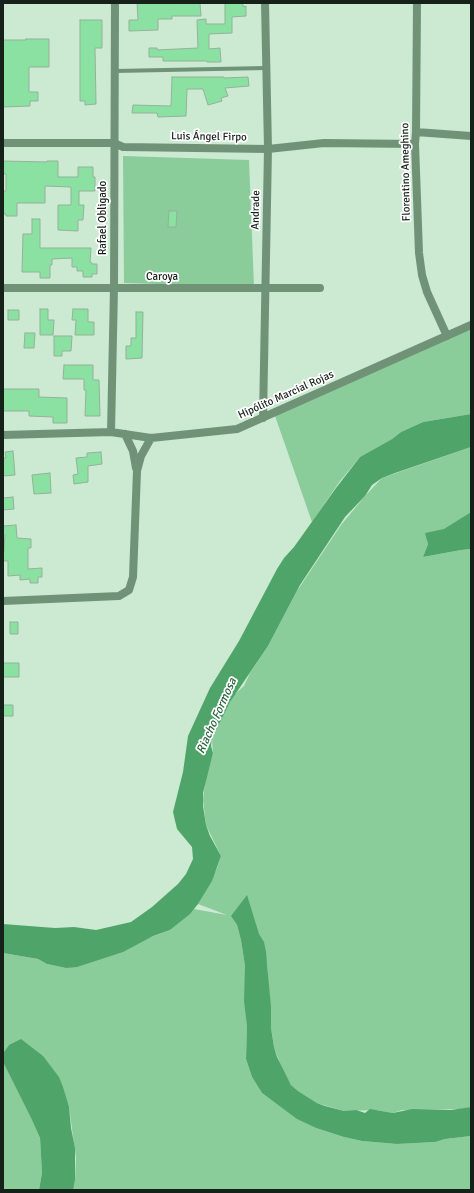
<!DOCTYPE html>
<meta charset="utf-8">
<style>
body{margin:0}
#map{position:relative;width:474px;height:1193px;overflow:hidden;background:#cce9d2;font-family:Signika,sans-serif}
canvas{display:block}
.frame{position:absolute;inset:0;border:4px solid #162119;pointer-events:none}
</style>
<div id="map">
<canvas width="474" height="1193"></canvas>
<div class="frame"></div>
</div>
<script>
const ctx = document.querySelector('canvas').getContext('2d');
ctx.lineJoin = 'round';
function fill(path, color) { ctx.fillStyle = color; ctx.fill(path, 'evenodd'); }
const toPath = rows => new Path2D(rows.map(r => 'M' + r).join(''));
function trace(path, color, width, dash) { ctx.strokeStyle = color; ctx.lineWidth = width; ctx.lineCap = dash ? 'butt' : 'round'; ctx.setLineDash(dash || []); ctx.stroke(path); }
function drawText(font, color, halo, rows, align = 'center') {
  ctx.font = font + ' Signika,sans-serif'; ctx.lineWidth = 3.5; ctx.setLineDash([]); ctx.textBaseline = 'middle'; ctx.strokeStyle = halo; ctx.fillStyle = color; for (const [text, x, y, turn = 0] of rows) {
    ctx.save(); ctx.translate(x, y); ctx.rotate((+turn || 0) * Math.PI / 180); ctx.textAlign = isNaN(turn) ? turn : align; if (halo) ctx.strokeText(text, 0, 0); ctx.fillText(text, 0, 0); ctx.restore();
  }
}
fill(toPath([
 [123,156,249,160,254,287,124,283],
 [471,325,471,414,423,422,401,432,392,439,360,457,340,481,312,522,274,413],
 [471,447,471,512,444,530,426,533,428,544,423,557,461,550,471,549,471,1107,461,1109,402,1110,393,1113,376,1110,344,1111,317,1103,298,1091,291,1085,282,1069,274,1047,271,1028,271,1017,267,961,231,916,237,925,241,940,245,966,247,1026,246,1059,252,1077,262,1093,298,1119,316,1128,344,1137,362,1141,397,1144,435,1142,445,1139,471,1136,471,1190,72,1190,75,1180,76,1158,69,1107,9,1045,3,1053,3,953,38,959,47,964,66,968,170,930,194,909,227,915,198,904,217,868,221,856,206,825,203,800,205,782,213,753,212,738,216,727,233,696,244,686,250,673,268,646,297,591,341,525,365,496,382,478],
 [3,1062,31,1118,40,1138,42,1173,39,1190,3,1190]
]), '#8bcc9b');
fill(toPath([
 [471,414,471,447,395,473,382,478,372,485,365,496,345,517,300,585,268,646,230,702,212,738,211,746,213,753,203,793,203,806,206,825,210,836,221,856,212,881,198,904,190,914,170,930,153,936,123,952,77,967,66,968,47,964,38,959,3,953,3,924,55,928,74,927,96,930,131,922,152,907,178,884,186,874,193,859,192,847,177,829,173,812,183,772,188,736,210,688,239,641,277,569,284,558,294,547,336,488,360,457,392,439,401,432,423,422],
 [471,512,471,549,461,550,423,557,428,544,425,533,444,529],
 [247,895,259,934,264,942,266,952,271,1007,271,1028,274,1047,277,1057,291,1085,298,1091,317,1103,325,1106,344,1111,356,1110,365,1113,370,1109,393,1113,412,1109,451,1110,471,1107,471,1136,445,1139,435,1142,397,1144,362,1141,344,1137,316,1128,297,1119,262,1093,252,1077,246,1059,247,1026,244,1001,245,966,241,940,237,925,231,916],
 [21,1039,43,1056,59,1077,63,1087,69,1107,71,1128,75,1148,75,1180,73,1190,39,1190,42,1173,40,1138,31,1118,3,1062,3,1053,9,1045]
]), '#4fa569');
const building = toPath([
 [137,3,200,3,201,16,172,16,172,19,158,19,158,30,129,31,129,20,138,20,137,3],
 [225,3,243,3,243,7,246,6,246,16,232,17,232,33,209,34,209,49,220,48,221,62,207,62,207,61,163,61,163,57,149,57,149,48,157,48,157,50,198,48,197,20,206,19,206,24,225,24,225,3],
 [80,20,102,20,102,48,95,48,96,104,85,105,85,101,80,101,80,20],
 [26,39,49,39,49,67,29,67,29,92,38,92,38,101,30,101,30,106,3,107,3,40,26,40,26,39],
 [172,77,224,77,224,78,248,77,249,86,225,88,228,96,221,98,222,101,208,105,203,89,187,89,186,116,158,117,157,113,132,113,133,105,171,106,172,77],
 [3,161,47,162,47,161,58,161,58,177,78,177,78,167,93,167,93,177,95,177,95,191,79,191,79,205,84,205,83,220,78,220,78,231,58,230,58,205,71,205,71,187,45,186,45,203,17,203,17,216,6,216,6,214,3,214,3,191,6,191,6,174,3,174,3,161],
 [169,211,177,211,176,227,168,227,169,211],
 [32,219,40,219,40,248,91,248,90,262,92,263,92,264,97,264,97,274,92,274,92,277,83,277,83,271,77,271,77,267,72,267,72,258,52,259,52,265,50,265,50,278,40,278,40,272,22,272,23,234,32,234,32,219],
 [40,309,48,309,48,320,54,320,53,335,40,335,40,309],
 [73,309,88,309,88,322,94,322,94,335,75,335,76,320,72,320,73,309],
 [8,310,19,310,19,320,8,320,8,310],
 [136,312,143,312,142,358,126,359,126,346,131,346,131,338,136,338,136,312],
 [25,333,35,333,34,348,24,348,25,333],
 [54,336,72,336,71,351,62,351,62,356,54,356,54,336],
 [64,365,93,365,93,380,99,380,100,416,85,416,86,390,84,390,84,379,63,379,64,365],
 [3,389,39,389,39,397,67,398,67,423,53,423,53,417,29,416,29,411,3,411,3,389],
 [13,451,15,475,3,476,3,458,6,458,5,452,13,451],
 [101,452,102,464,88,466,88,482,74,484,73,475,78,474,76,458,87,457,87,453,101,452],
 [50,473,51,493,34,494,32,475,50,473],
 [13,497,14,509,3,510,3,498,13,497],
 [16,525,17,538,31,539,31,548,28,548,28,569,42,568,42,577,38,577,38,583,30,583,30,579,20,580,20,575,8,576,8,561,3,561,5,535,3,535,3,526,16,525],
 [10,622,18,622,18,634,10,634,10,622],
 [3,663,19,663,19,677,3,677,3,663],
 [3,705,13,705,13,716,3,716,3,705]
]);
fill(building, '#8be1a2');
trace(building, '#94b19a', 1);
trace(toPath([
 [115,71,266,68]
]), '#709378', 4);
trace(toPath([
 [417,3,416,132,415,144,419,253,422,275,427,292,447,336],
 [416,132,471,136],
 [3,143,114,143,123,147,268,149,324,143,415,144],
 [3,288,320,288],
 [263,418,268,149,265,3],
 [111,432,114,288,115,3],
 [125,434,133,451,136,468],
 [3,435,111,432,151,438,237,429,471,325],
 [3,601,119,596,129,590,133,577,137,471,141,456,151,438]
]), '#709378', 8);
drawText('11px', '#162119', '#fff', [
 ["Luis Ángel Firpo",209,137,1],
 ["Florentino Ameghino",406,172,-91],
 ["Andrade",256,210,-89],
 ["Rafael Obligado",103,218,-90],
 ["Caroya",162,277],
 ["Hipólito Marcial Rojas",286,395,-24]
]);
drawText('italic 12px', '#27633a', '#fff', [
 ["Riacho Formosa",217,716,-66]
]);
</script>
